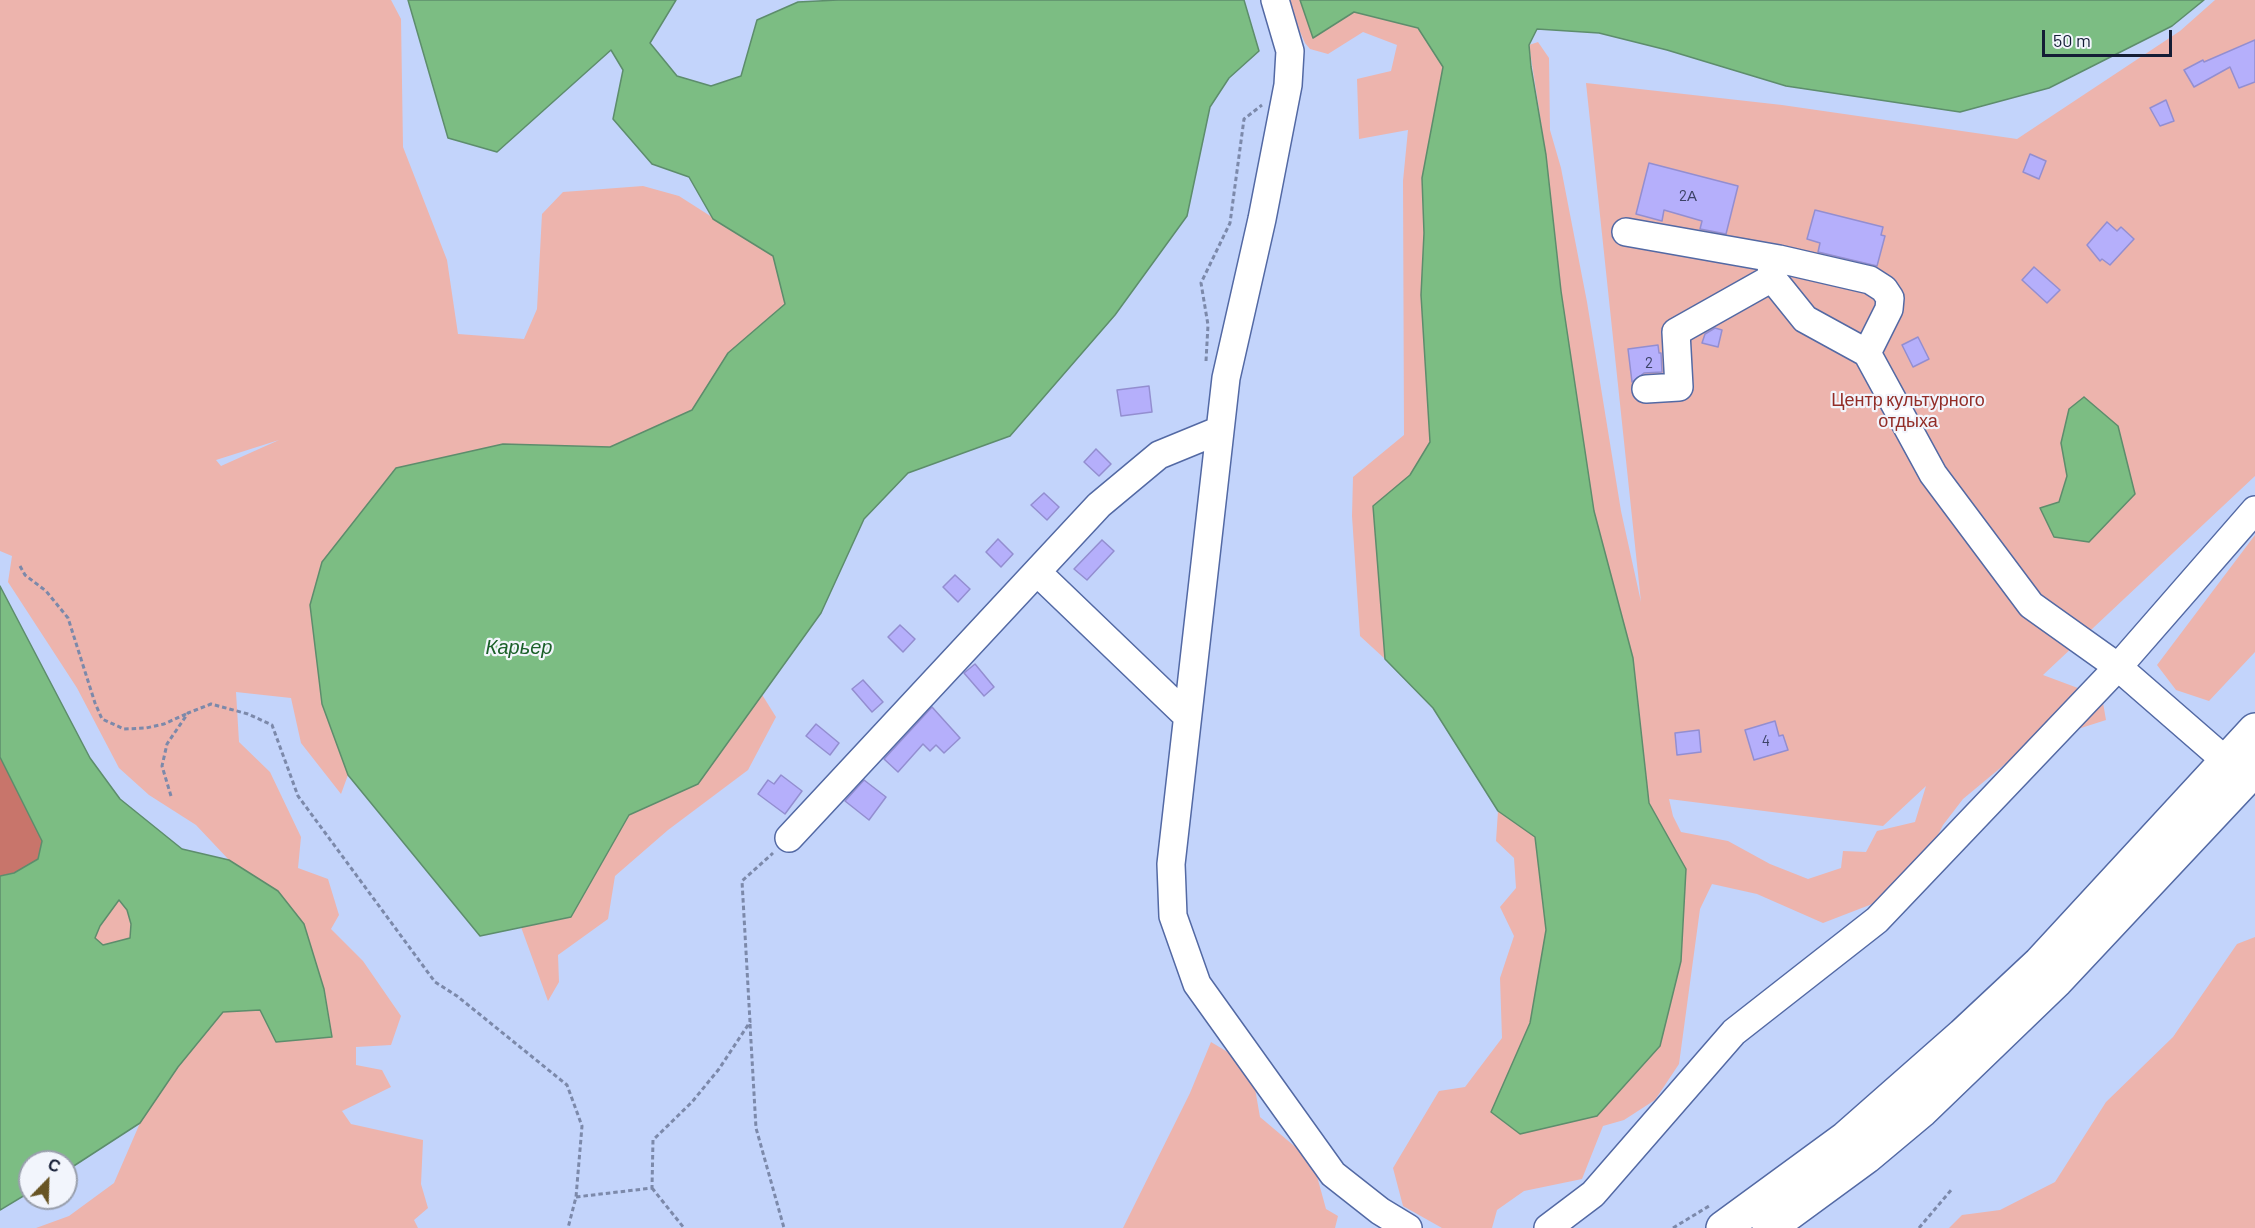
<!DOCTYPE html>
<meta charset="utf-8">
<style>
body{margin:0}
#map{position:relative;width:2255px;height:1228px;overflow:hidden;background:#c3d4fb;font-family:Barlow,sans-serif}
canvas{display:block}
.north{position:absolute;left:18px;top:1150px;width:60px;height:60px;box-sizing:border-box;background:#f2f5fc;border:2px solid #999fac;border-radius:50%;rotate:23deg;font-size:16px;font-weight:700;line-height:24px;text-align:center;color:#141d35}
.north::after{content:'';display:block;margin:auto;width:21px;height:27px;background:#685423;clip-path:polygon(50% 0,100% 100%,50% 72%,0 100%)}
.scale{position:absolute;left:2042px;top:30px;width:130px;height:27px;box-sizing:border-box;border:3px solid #141d35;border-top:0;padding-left:8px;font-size:18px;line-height:21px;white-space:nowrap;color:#141d35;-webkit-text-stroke:4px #f2f5fc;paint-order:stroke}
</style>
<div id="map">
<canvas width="2255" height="1228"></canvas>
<div class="north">С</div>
<div class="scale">50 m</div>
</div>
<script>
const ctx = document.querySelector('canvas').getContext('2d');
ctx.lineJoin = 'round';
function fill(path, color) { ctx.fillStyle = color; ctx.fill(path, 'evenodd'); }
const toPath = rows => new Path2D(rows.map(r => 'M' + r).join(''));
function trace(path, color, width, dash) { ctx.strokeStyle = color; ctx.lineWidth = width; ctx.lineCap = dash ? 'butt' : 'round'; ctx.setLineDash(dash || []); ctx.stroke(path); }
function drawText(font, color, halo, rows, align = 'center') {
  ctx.font = font + ' Barlow,sans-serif'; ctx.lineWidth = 4.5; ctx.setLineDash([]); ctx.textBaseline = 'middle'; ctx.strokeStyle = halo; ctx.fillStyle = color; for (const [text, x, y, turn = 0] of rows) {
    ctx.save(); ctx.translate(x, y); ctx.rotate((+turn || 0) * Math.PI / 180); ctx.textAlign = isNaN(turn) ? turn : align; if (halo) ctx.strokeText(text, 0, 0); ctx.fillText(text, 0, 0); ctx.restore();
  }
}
fill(toPath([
 [0,0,391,0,401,19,403,147,447,260,458,334,524,339,537,309,542,214,563,192,643,186,679,196,773,256,785,304,728,353,692,410,610,447,503,444,396,468,322,562,322,704,348,775,341,794,301,743,291,698,236,692,239,742,270,772,301,837,298,868,328,879,339,915,331,929,363,961,401,1016,391,1045,356,1047,356,1065,382,1070,391,1087,342,1111,351,1124,423,1140,421,1184,428,1208,414,1220,418,1228,36,1228,69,1216,114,1183,140,1123,178,1067,223,1012,260,1009,276,1042,332,1036,324,989,304,924,277,891,229,860,196,825,149,795,119,768,77,688,8,582,12,556,0,551],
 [279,440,221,466,216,460],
 [1286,0,1300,0,1313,38,1354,12,1418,28,1443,67,1422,178,1424,233,1421,295,1430,443,1410,475,1373,506,1385,659,1360,636,1352,516,1353,477,1404,435,1403,181,1408,130,1359,139,1357,79,1391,71,1397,45,1363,32,1328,54,1310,49,1305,43],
 [2215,0,2255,0,2255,476,2043,675,2102,697,2106,720,2028,745,1963,799,1943,825,1911,889,1823,923,1757,894,1712,884,1700,909,1679,1064,1655,1100,1624,1120,1603,1126,1582,1179,1524,1191,1497,1210,1492,1228,1442,1228,1403,1206,1393,1168,1439,1091,1465,1087,1502,1038,1500,978,1514,936,1500,907,1516,888,1514,858,1496,841,1498,811,1535,837,1546,930,1530,1023,1491,1112,1520,1134,1686,869,1649,803,1633,658,1594,511,1561,291,1546,155,1529,45,1538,42,1549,58,1550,130,1561,168,1587,302,1621,511,1641,602,1586,83,1782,105,2017,139,2180,31],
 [1926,786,1915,822,1877,831,1866,852,1843,851,1841,868,1808,879,1770,864,1728,841,1681,832,1673,816,1669,799,1883,826],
 [2255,535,2255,652,2209,701,2176,690,2157,665],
 [761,693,776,717,748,770,668,830,615,876,608,919,558,955,559,982,548,1001,521,927,571,917,629,815,698,784],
 [118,900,127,910,131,924,130,938,103,945,94,938,100,926],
 [2255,937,2255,1228,1949,1228,1962,1215,2000,1210,2055,1182,2106,1102,2173,1037,2237,944],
 [1211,1042,1251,1066,1260,1117,1299,1150,1309,1147,1326,1209,1338,1216,1335,1228,1123,1228,1190,1093]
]), '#edb4ad');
fill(toPath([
 [0,757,42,841,38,859,14,873,0,876]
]), '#c8756b');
const water = toPath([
 [408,0,676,0,650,43,677,76,711,86,741,76,757,20,798,2,838,0,1244,0,1259,51,1229,78,1210,107,1187,216,1115,315,1010,436,908,473,864,519,821,613,698,784,629,815,571,917,480,936,348,775,322,704,310,605,322,562,396,468,503,444,610,447,692,410,728,353,785,304,773,256,713,219,689,177,652,164,613,119,623,70,611,50,497,152,448,138,408,0],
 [1300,0,2204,0,2172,26,2049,88,1960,112,1786,86,1667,50,1599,33,1537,29,1529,45,1531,67,1546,155,1561,291,1594,511,1633,658,1649,803,1686,869,1681,961,1660,1046,1597,1116,1520,1134,1491,1112,1530,1023,1546,930,1535,837,1498,811,1433,708,1385,659,1373,506,1410,475,1430,442,1421,295,1424,233,1422,178,1443,67,1418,28,1354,12,1313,38,1300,0],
 [2084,397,2118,426,2135,494,2089,542,2054,537,2040,508,2059,502,2067,476,2061,443,2069,409,2084,397],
 [0,586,90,758,120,799,182,849,229,860,278,891,304,924,324,989,332,1037,276,1042,260,1010,223,1012,178,1067,140,1123,66,1171,66,1162,30,1162,30,1192,0,1210,0,876,14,873,38,859,42,841,0,757,0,586],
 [119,900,127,910,131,924,130,938,103,945,95,938,100,926,119,900]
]);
fill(water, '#7cbd83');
trace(water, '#5d8d6c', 1.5);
const building = toPath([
 [2255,40,2255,82,2239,88,2230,67,2194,87,2184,70,2203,60,2204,62,2255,40],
 [2166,100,2174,121,2160,126,2150,108,2166,100],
 [2030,154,2046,161,2039,179,2023,172,2030,154],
 [1649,163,1738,186,1726,234,1700,229,1702,221,1664,210,1662,221,1636,214,1649,163],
 [1815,210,1883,227,1881,235,1885,236,1877,266,1818,252,1820,243,1807,239,1815,210],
 [2107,222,2117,231,2121,227,2134,239,2110,265,2102,259,2100,261,2087,245,2107,222],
 [2034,267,2060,290,2047,303,2022,280,2034,267],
 [1715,328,1722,330,1718,347,1702,343,1705,334,1715,328],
 [1918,337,1929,359,1913,367,1902,345,1918,337],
 [1658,345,1659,353,1661,353,1662,372,1644,373,1632,382,1628,349,1658,345],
 [1149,386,1152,412,1121,416,1117,390,1149,386],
 [1096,449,1111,464,1099,476,1084,462,1096,449],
 [1044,493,1059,507,1047,520,1031,505,1044,493],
 [998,539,1013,554,1001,567,986,552,998,539],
 [1102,540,1114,551,1087,580,1074,569,1102,540],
 [955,575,970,589,958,602,943,587,955,575],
 [900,625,915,639,903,652,888,637,900,625],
 [975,664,994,687,984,696,964,673,975,664],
 [863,680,883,702,872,712,852,689,863,680],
 [932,707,960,738,944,753,936,745,930,751,923,744,898,772,884,759,932,707],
 [1775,721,1779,736,1783,735,1788,750,1754,760,1745,730,1775,721],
 [816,724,839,743,830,755,806,736,816,724],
 [1699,730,1701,752,1677,755,1675,733,1699,730],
 [781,775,802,791,785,814,758,794,768,780,774,784,781,775],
 [864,780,886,797,869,820,845,801,864,780]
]);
fill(building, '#b5affb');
trace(building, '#938ed0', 1.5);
const minor = toPath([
 [1275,0,1290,51,1288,85,1262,219,1226,378,1171,864,1173,916,1197,984,1333,1174,1380,1211,1408,1228],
 [1626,232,1779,259,1870,280,1884,289,1890,298,1889,309,1867,353,1933,474,2031,605,2118,667,2226,761],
 [1771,262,1772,278,1805,319,1867,353],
 [1646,389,1679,387,1676,332,1772,278],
 [1037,572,1187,716],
 [789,838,1099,505,1159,455,1220,430],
 [1548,1228,1593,1194,1734,1032,1877,920,2118,667,2255,510]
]);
const highway = toPath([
 [1723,1228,1846,1138,1963,1035,2040,963,2255,730],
 [1769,1228,1866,1157,1921,1111,2057,980,2255,769]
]);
trace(minor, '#5369a4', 30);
trace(highway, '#5369a4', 36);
trace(toPath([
 [1206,361,1208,325,1201,283,1230,223,1244,119,1262,105],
 [20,566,25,575,46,591,68,618,95,703,102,719,124,729,146,728,164,724,186,714],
 [171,796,162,766,167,744,188,713,211,704,248,714,272,725,298,796,435,982,457,996,567,1085,582,1126,576,1197,568,1228],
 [750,1024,756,1128,784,1228],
 [652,1188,684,1228],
 [576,1197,652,1188,653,1140,692,1102,719,1069,750,1022,742,881,773,853],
 [1673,1228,1709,1206],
 [1919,1228,1952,1189]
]), '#7c89aa', 3, [4.5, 3]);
trace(minor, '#fff', 27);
trace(highway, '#fff', 33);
drawText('15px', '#3c4266', null, [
 ["2А",1688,196],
 ["2",1649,363],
 ["4",1766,741]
]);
drawText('18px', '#922d27', '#f2f5fc', [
 ["Центр культурного",1908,400],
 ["отдыха",1908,421]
]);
drawText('italic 20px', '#1b6029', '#f2f5fc', [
 ["Карьер",519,647]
]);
</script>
